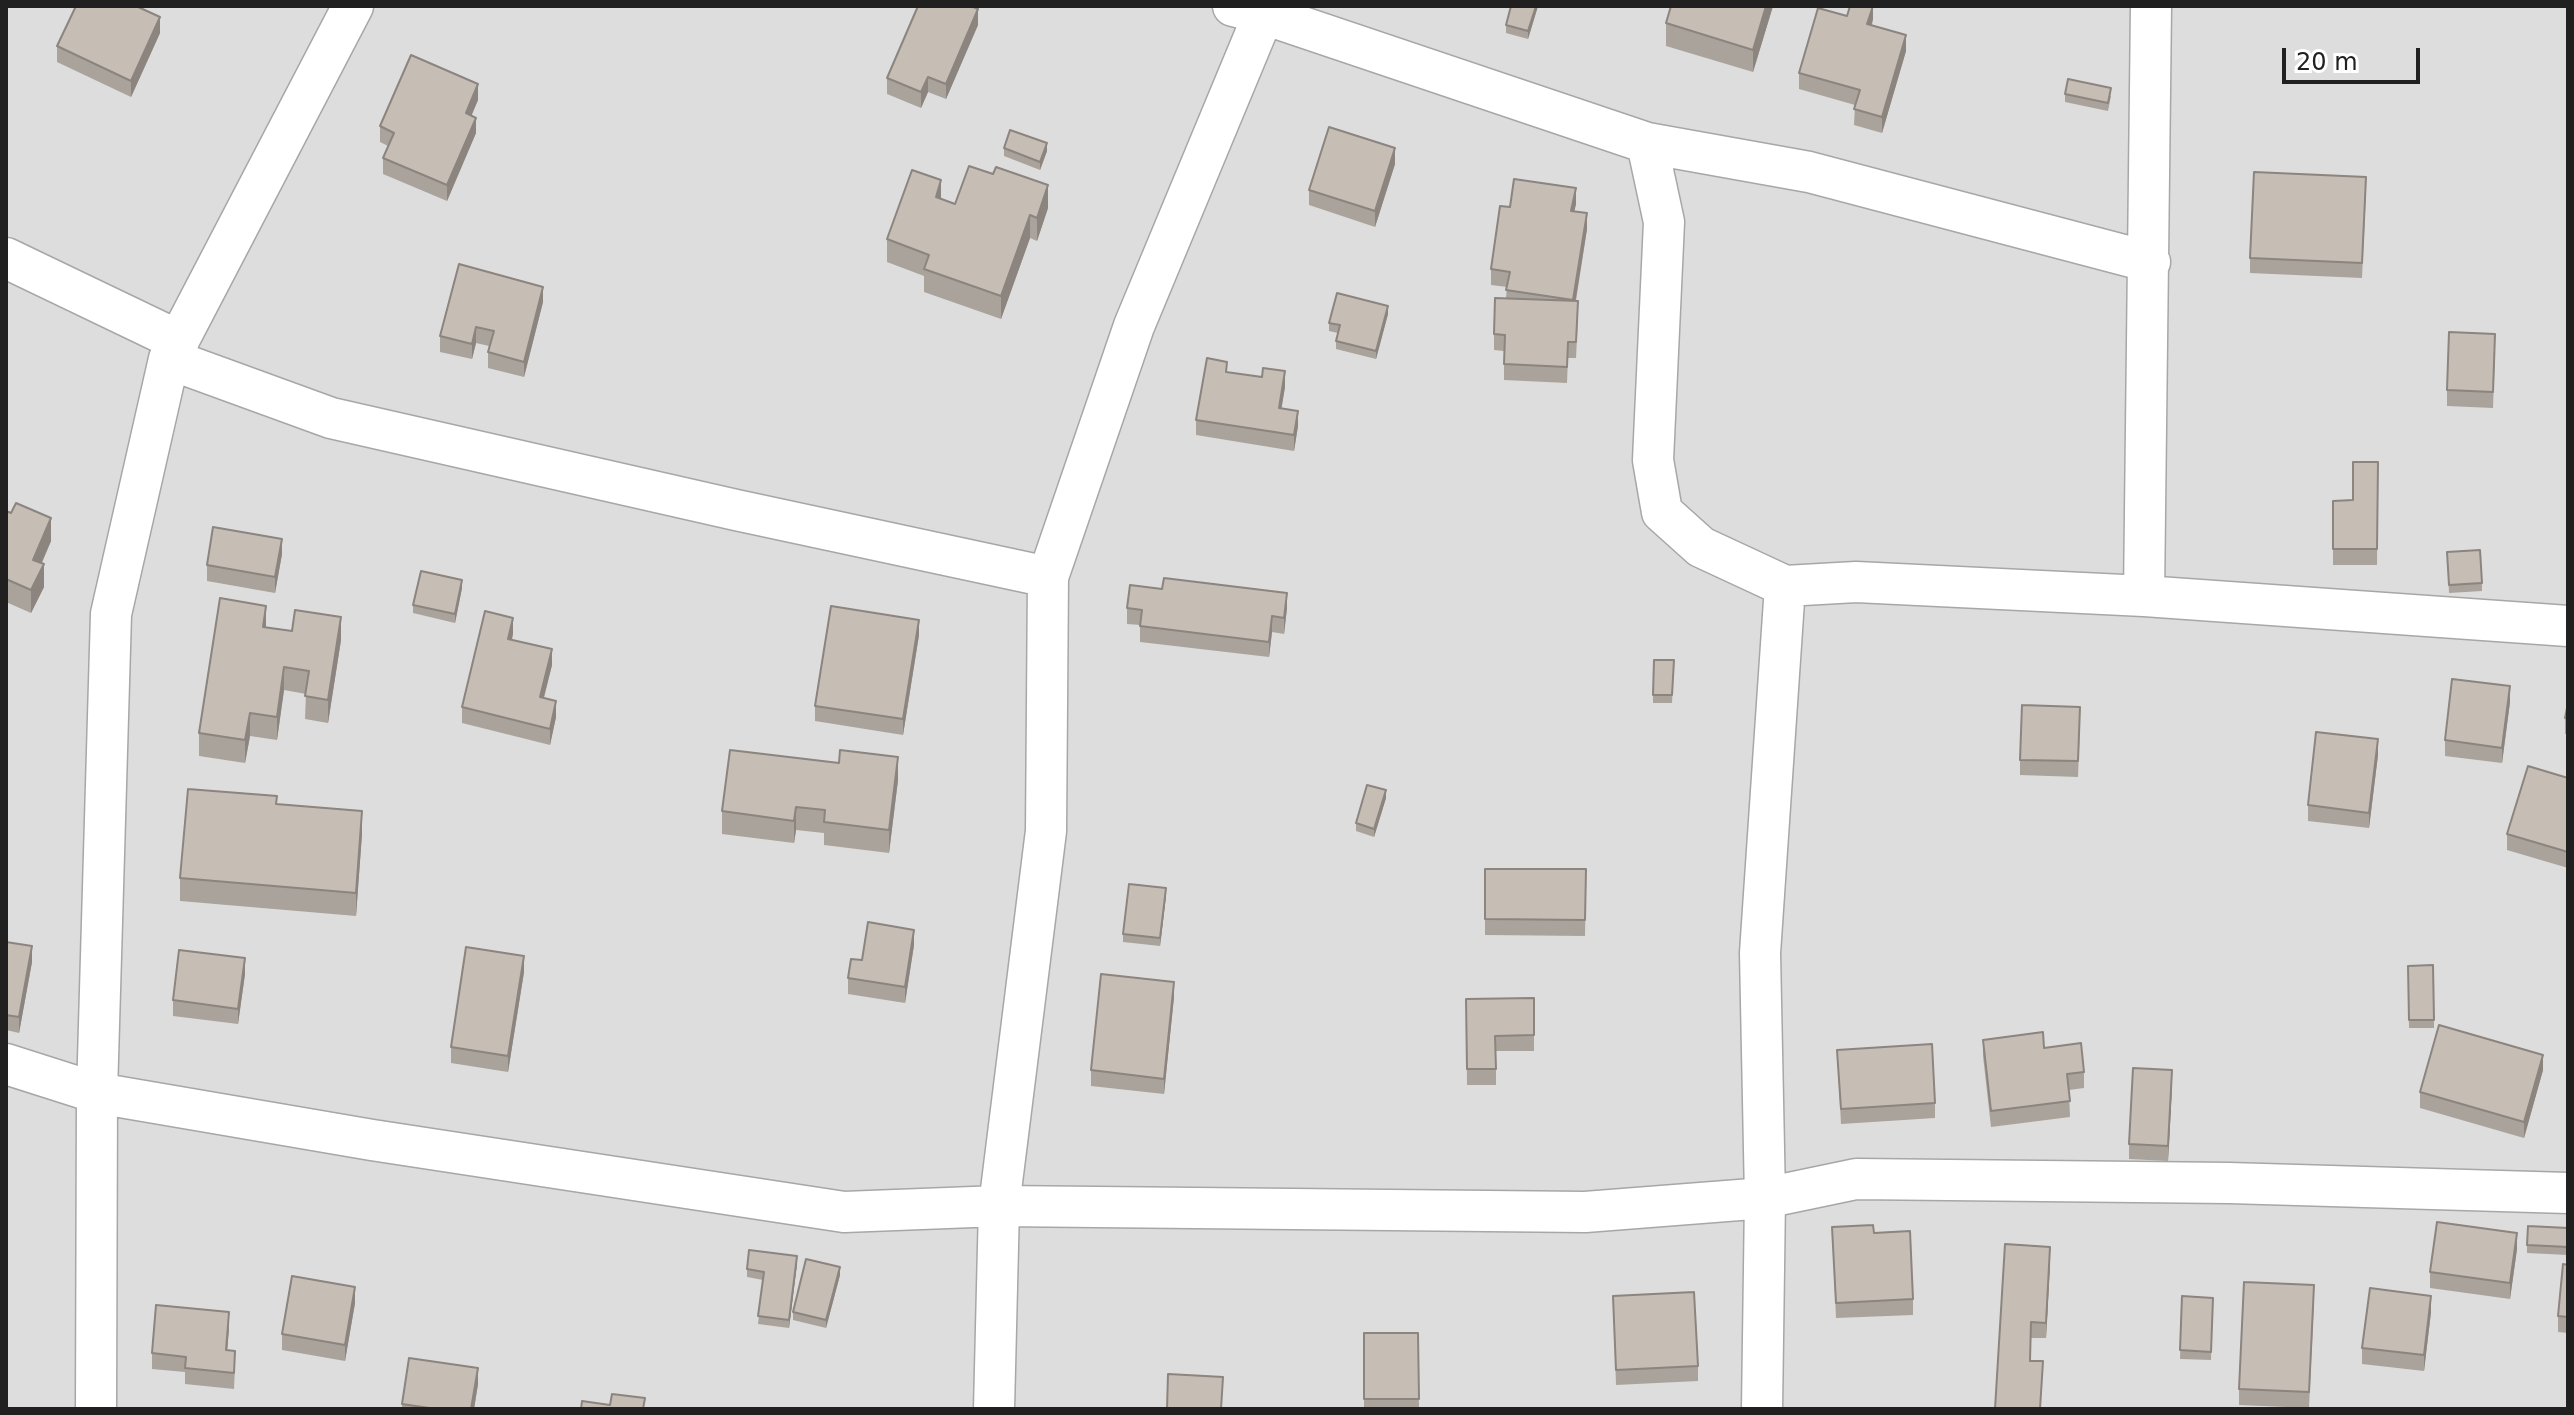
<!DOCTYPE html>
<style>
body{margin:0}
#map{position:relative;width:2574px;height:1415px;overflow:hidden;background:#f1ede6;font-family:"DejaVu Sans",sans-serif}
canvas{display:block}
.frame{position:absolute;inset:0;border:8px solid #202020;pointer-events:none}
.scale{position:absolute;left:2282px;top:48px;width:138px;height:36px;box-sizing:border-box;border:4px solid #202020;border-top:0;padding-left:10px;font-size:24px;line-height:28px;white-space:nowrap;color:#202020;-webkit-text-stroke:6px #fff;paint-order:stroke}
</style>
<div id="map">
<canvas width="2574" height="1415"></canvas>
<div class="frame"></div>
<div class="scale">20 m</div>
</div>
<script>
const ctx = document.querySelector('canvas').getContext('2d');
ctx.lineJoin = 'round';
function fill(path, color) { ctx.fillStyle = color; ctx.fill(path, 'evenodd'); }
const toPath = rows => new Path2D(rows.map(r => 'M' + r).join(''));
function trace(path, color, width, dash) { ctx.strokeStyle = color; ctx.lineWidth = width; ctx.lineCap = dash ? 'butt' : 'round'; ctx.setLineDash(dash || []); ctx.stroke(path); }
fill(toPath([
 [6,6,2568,6,2568,1409,6,1409]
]), '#dedddd');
const street = toPath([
 [1233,6,1264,14,1647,143,1809,172,2150,262],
 [1647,143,1664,222,1653,460,1662,512,1701,547,1785,586,1856,582,2144,596,2568,626],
 [6,258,179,341],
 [169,359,331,418,736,510,1048,577],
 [2144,596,2151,6],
 [6,1064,97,1093,372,1140,844,1212,999,1206,1585,1212,1765,1198,1856,1179,2229,1183,2568,1193],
 [96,1409,97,1093,111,614,169,359,353,6],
 [994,1409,999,1206,1046,831,1048,577,1134,326,1267,6],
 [1762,1409,1765,1198,1760,953,1785,586]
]);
trace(street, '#a7a7a7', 43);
trace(street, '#fff', 40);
fill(toPath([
 [1538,6,1528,39,1506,33,1506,25],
 [1671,6,1773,6,1753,72,1666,46,1666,23],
 [1873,6,1873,19,1872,25,1906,51,1882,133,1854,125,1855,105,1799,89,1799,73,1847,16],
 [978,25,946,99,928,92,921,108,887,94,887,78],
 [160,33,131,97,57,62,57,46],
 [2065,94,2111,96,2108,111,2065,102],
 [478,100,471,115,476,133,447,201,383,174,383,158,388,146,380,142,380,126],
 [1004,148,1047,151,1040,170,1004,156],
 [1395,164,1375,227,1309,205,1309,190],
 [2366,193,2362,278,2250,273,2250,258],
 [941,199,955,204,1048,208,1037,241,1030,238,1001,319,924,292,924,276,887,262,887,239],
 [1576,204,1574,211,1587,229,1576,301,1578,317,1576,358,1568,358,1567,383,1504,380,1504,351,1494,350,1494,334,1506,298,1507,287,1491,285,1491,269,1510,207],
 [543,302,524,377,488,368,488,352,489,346,476,343,472,359,440,352,440,336],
 [1388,314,1376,359,1336,349,1336,341,1338,333,1329,331,1329,323],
 [2495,350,2493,408,2447,406,2447,390],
 [1227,372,1285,387,1281,408,1298,426,1294,451,1196,435,1196,420],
 [2378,462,2377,565,2333,565,2333,501,2353,500],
 [6,511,51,541,42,563,44,587,31,613,6,602],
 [2447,552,2482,583,2482,591,2449,593],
 [282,554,275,593,207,581,207,565],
 [462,588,455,623,413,613,413,605],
 [1127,608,1287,608,1284,634,1272,632,1269,657,1140,642,1140,625,1127,624],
 [266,627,341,640,328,723,305,719,306,694,284,690,277,740,250,736,245,763,199,756,199,733],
 [513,634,512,640,552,665,544,698,556,717,550,745,462,723,462,707],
 [919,635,903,735,815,721,815,706],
 [1674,660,1672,703,1653,703,1653,695],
 [2510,702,2502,763,2445,756,2445,740],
 [2568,703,2568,734,2565,734,2565,718],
 [2080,723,2078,777,2020,775,2020,760],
 [2378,755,2369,828,2308,821,2308,805],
 [2568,778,2568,868,2507,850,2507,834],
 [898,780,889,853,824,845,824,833,796,830,794,843,722,834,722,811],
 [1386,798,1374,837,1356,831,1356,823],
 [277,804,362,834,356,916,180,901,180,878],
 [1485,869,1586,869,1585,936,1485,935],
 [1166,896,1160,946,1123,942,1123,934],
 [6,942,32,962,19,1033,6,1030],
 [914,945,905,1003,848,994,848,978,862,960],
 [2408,966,2434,1020,2434,1028,2409,1028],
 [524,972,508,1072,451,1063,451,1047],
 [245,974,238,1024,173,1016,173,1000],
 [1174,997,1164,1094,1091,1086,1091,1070],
 [1534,998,1534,1051,1496,1051,1496,1085,1467,1085,1466,999],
 [1983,1040,2044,1048,2084,1072,2084,1088,2069,1090,2070,1117,1991,1127,1983,1056],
 [1837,1050,1935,1103,1935,1118,1841,1124],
 [2543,1070,2524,1138,2420,1108,2420,1092],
 [2172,1086,2168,1161,2129,1159,2129,1144],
 [1832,1227,1874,1233,1913,1299,1913,1315,1836,1318],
 [2568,1228,2568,1255,2527,1253,2527,1245],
 [2517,1249,2510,1299,2430,1288,2430,1272],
 [2050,1263,2046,1338,2031,1338,2030,1361,2043,1377,1995,1409],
 [797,1264,789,1328,758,1324,763,1280,747,1277,747,1269],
 [2568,1265,2568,1333,2558,1332,2558,1316],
 [840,1275,826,1328,793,1320,793,1312],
 [1613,1296,1698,1366,1698,1381,1616,1385],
 [2182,1296,2213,1298,2211,1360,2180,1359],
 [2314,1301,2309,1408,2239,1405,2239,1389],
 [355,1303,345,1361,282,1350,282,1334],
 [2431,1312,2424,1371,2362,1364,2362,1348],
 [229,1328,227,1350,235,1367,234,1389,185,1384,185,1372,152,1369,152,1353],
 [1364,1333,1418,1333,1419,1409,1364,1409],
 [478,1384,474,1409,402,1409,402,1404]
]), '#aaa39c');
fill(toPath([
 [1536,6,1538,6,1528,39,1528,31],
 [1766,6,1773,6,1753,72,1753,50],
 [1873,6,1873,19,1867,40,1867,24],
 [978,9,978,25,946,99,946,84],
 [160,17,160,33,131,97,131,81],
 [1906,35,1906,51,1882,133,1882,117],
 [928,77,928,92,921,108,921,92],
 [478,84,478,100,466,129,466,113],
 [476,118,476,133,447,201,447,185],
 [1047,143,1047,151,1040,170,1040,162],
 [1395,148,1395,164,1375,227,1375,211],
 [941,180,941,203,936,197],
 [1048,185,1048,208,1037,241,1037,218],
 [1576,188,1576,204,1571,227,1571,211],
 [1587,213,1587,229,1573,316,1573,300],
 [1030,215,1030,238,1001,319,1001,296],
 [543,287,543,302,524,377,524,362],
 [1388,306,1388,314,1376,359,1376,351],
 [476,327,476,343,472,359,472,344],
 [1285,371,1285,387,1279,424,1279,408],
 [1298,411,1298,426,1294,451,1294,435],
 [51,518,51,541,33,582,33,560],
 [282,539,282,554,275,593,275,577],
 [44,564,44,587,31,613,31,590],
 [462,580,462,588,455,623,455,614],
 [1287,593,1287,608,1284,634,1284,618],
 [266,606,266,628,263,627],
 [1272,616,1272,632,1269,657,1269,642],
 [341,617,341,640,328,723,328,700],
 [513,618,513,634,508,654,508,639],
 [919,620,919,635,903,735,903,719],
 [552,649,552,665,540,712,540,697],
 [284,667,284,690,277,740,277,717],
 [2510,686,2510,702,2502,763,2502,748],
 [556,701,556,717,550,745,550,729],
 [250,713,250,736,245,763,245,740],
 [2378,739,2378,755,2369,828,2369,813],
 [898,757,898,780,889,853,889,830],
 [1386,790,1386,798,1374,837,1374,829],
 [796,807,796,830,794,843,794,821],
 [362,811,362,834,356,916,356,893],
 [1166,888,1166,896,1160,946,1160,938],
 [914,930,914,945,905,1003,905,987],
 [32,946,32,962,19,1033,19,1017],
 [524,956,524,972,508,1072,508,1056],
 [245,958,245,974,238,1024,238,1009],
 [1174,982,1174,997,1164,1094,1164,1079],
 [2543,1055,2543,1070,2524,1138,2524,1122],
 [2172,1070,2172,1086,2168,1161,2168,1146],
 [2517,1233,2517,1249,2510,1299,2510,1283],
 [2050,1247,2050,1263,2046,1338,2046,1323],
 [797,1256,797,1264,789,1328,789,1320],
 [840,1267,840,1275,826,1328,826,1320],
 [355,1287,355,1303,345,1361,345,1345],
 [2431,1296,2431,1312,2424,1371,2424,1355],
 [229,1312,229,1328,226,1366,226,1350],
 [478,1368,478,1384,474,1409,471,1409]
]), '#8b847f');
const building = toPath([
 [76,6,136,6,160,17,131,81,57,46,76,6],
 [918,6,971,6,978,9,946,84,928,77,921,92,887,78,918,6],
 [1511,6,1536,6,1528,31,1506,25,1511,6],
 [1671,6,1766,6,1753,50,1666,23,1671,6],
 [1850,6,1873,6,1867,24,1906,35,1882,117,1854,109,1860,90,1799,73,1818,8,1847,16,1850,6],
 [411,55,478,84,466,113,476,118,447,185,383,158,394,133,380,126,411,55],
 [2068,79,2111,88,2108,103,2065,94,2068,79],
 [1329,127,1395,148,1375,211,1309,190,1329,127],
 [1010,130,1047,143,1040,162,1004,148,1010,130],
 [969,166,993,174,996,167,1048,185,1037,218,1030,215,1001,296,924,269,929,255,887,239,912,170,941,180,936,197,955,204,969,166],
 [2254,172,2366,177,2362,263,2250,258,2254,172],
 [1514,179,1576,188,1571,211,1587,213,1573,300,1506,290,1510,272,1491,269,1500,206,1510,207,1514,179],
 [459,264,543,287,524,362,488,352,494,331,476,327,472,344,440,336,459,264],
 [1337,293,1388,306,1376,351,1336,341,1340,325,1329,323,1337,293],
 [1495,298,1578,301,1576,342,1568,342,1567,367,1504,364,1505,335,1494,334,1495,298],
 [2449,332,2495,334,2493,392,2447,390,2449,332],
 [1207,358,1227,362,1226,372,1262,377,1263,368,1285,371,1279,408,1298,411,1294,435,1196,420,1207,358],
 [2353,462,2378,462,2377,549,2333,549,2333,501,2353,500,2353,462],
 [16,503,51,518,33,560,44,564,31,590,6,579,6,511,11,513,16,503],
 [213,527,282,539,275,577,207,565,213,527],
 [2480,550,2482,583,2449,585,2447,552,2480,550],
 [421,571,462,580,455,614,413,605,421,571],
 [1164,578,1287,593,1284,618,1272,616,1269,642,1140,626,1142,610,1127,608,1130,585,1162,589,1164,578],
 [220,598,266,606,263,627,292,631,295,610,341,617,328,700,305,696,309,671,284,667,277,717,250,713,245,740,199,733,220,598],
 [831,606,919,620,903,719,815,706,831,606],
 [485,611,513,618,508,639,552,649,540,697,556,701,550,729,462,707,485,611],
 [1654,660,1674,660,1672,695,1653,695,1654,660],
 [2452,679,2510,686,2502,748,2445,740,2452,679],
 [2568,703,2568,719,2565,718,2568,703],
 [2022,705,2080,707,2078,761,2020,760,2022,705],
 [2316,732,2378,739,2369,813,2308,805,2316,732],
 [730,750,839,763,840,750,898,757,889,830,824,822,825,810,796,807,794,821,722,811,730,750],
 [2528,766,2568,778,2568,852,2507,834,2528,766],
 [1367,785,1386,790,1374,829,1356,823,1367,785],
 [188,789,277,796,276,804,362,811,356,893,180,878,188,789],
 [1485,869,1586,869,1585,920,1485,919,1485,869],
 [1129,884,1166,888,1160,938,1123,934,1129,884],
 [868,922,914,930,905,987,848,978,851,959,862,960,868,922],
 [6,942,32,946,19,1017,6,1015,6,942],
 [466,947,524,956,508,1056,451,1047,466,947],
 [179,950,245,958,238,1009,173,1000,179,950],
 [2433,965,2434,1020,2409,1020,2408,966,2433,965],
 [1101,974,1174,982,1164,1079,1091,1070,1101,974],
 [1534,998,1534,1035,1495,1036,1496,1069,1467,1069,1466,999,1534,998],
 [2439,1025,2543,1055,2524,1122,2420,1092,2439,1025],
 [2043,1032,2044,1048,2081,1043,2084,1072,2067,1074,2070,1101,1991,1111,1983,1040,2043,1032],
 [1932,1044,1935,1103,1841,1109,1837,1050,1932,1044],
 [2133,1068,2172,1070,2168,1146,2129,1144,2133,1068],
 [2437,1222,2517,1233,2510,1283,2430,1272,2437,1222],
 [1873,1225,1874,1233,1910,1231,1913,1299,1836,1303,1832,1227,1873,1225],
 [2528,1226,2568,1228,2568,1247,2527,1245,2528,1226],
 [2005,1244,2050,1247,2046,1323,2031,1322,2030,1361,2043,1361,2040,1409,1995,1409,2005,1244],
 [749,1250,797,1256,789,1320,758,1316,764,1272,747,1269,749,1250],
 [806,1259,840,1267,826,1320,793,1312,806,1259],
 [2563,1264,2568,1265,2568,1317,2558,1316,2563,1264],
 [292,1276,355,1287,345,1345,282,1334,292,1276],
 [2244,1282,2314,1285,2309,1392,2239,1389,2244,1282],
 [2370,1288,2431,1296,2424,1355,2362,1348,2370,1288],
 [1694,1292,1698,1366,1616,1370,1613,1296,1694,1292],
 [2182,1296,2213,1298,2211,1352,2180,1350,2182,1296],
 [156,1305,229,1312,226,1350,235,1351,234,1373,185,1368,186,1357,152,1353,156,1305],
 [1364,1333,1418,1333,1419,1399,1364,1399,1364,1333],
 [409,1358,478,1368,471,1409,436,1409,402,1404,409,1358],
 [1168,1374,1223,1377,1221,1409,1167,1409,1168,1374],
 [612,1394,645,1398,643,1409,581,1409,582,1401,610,1405,612,1394]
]);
fill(building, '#c6bdb5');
trace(building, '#8b847f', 2);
</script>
